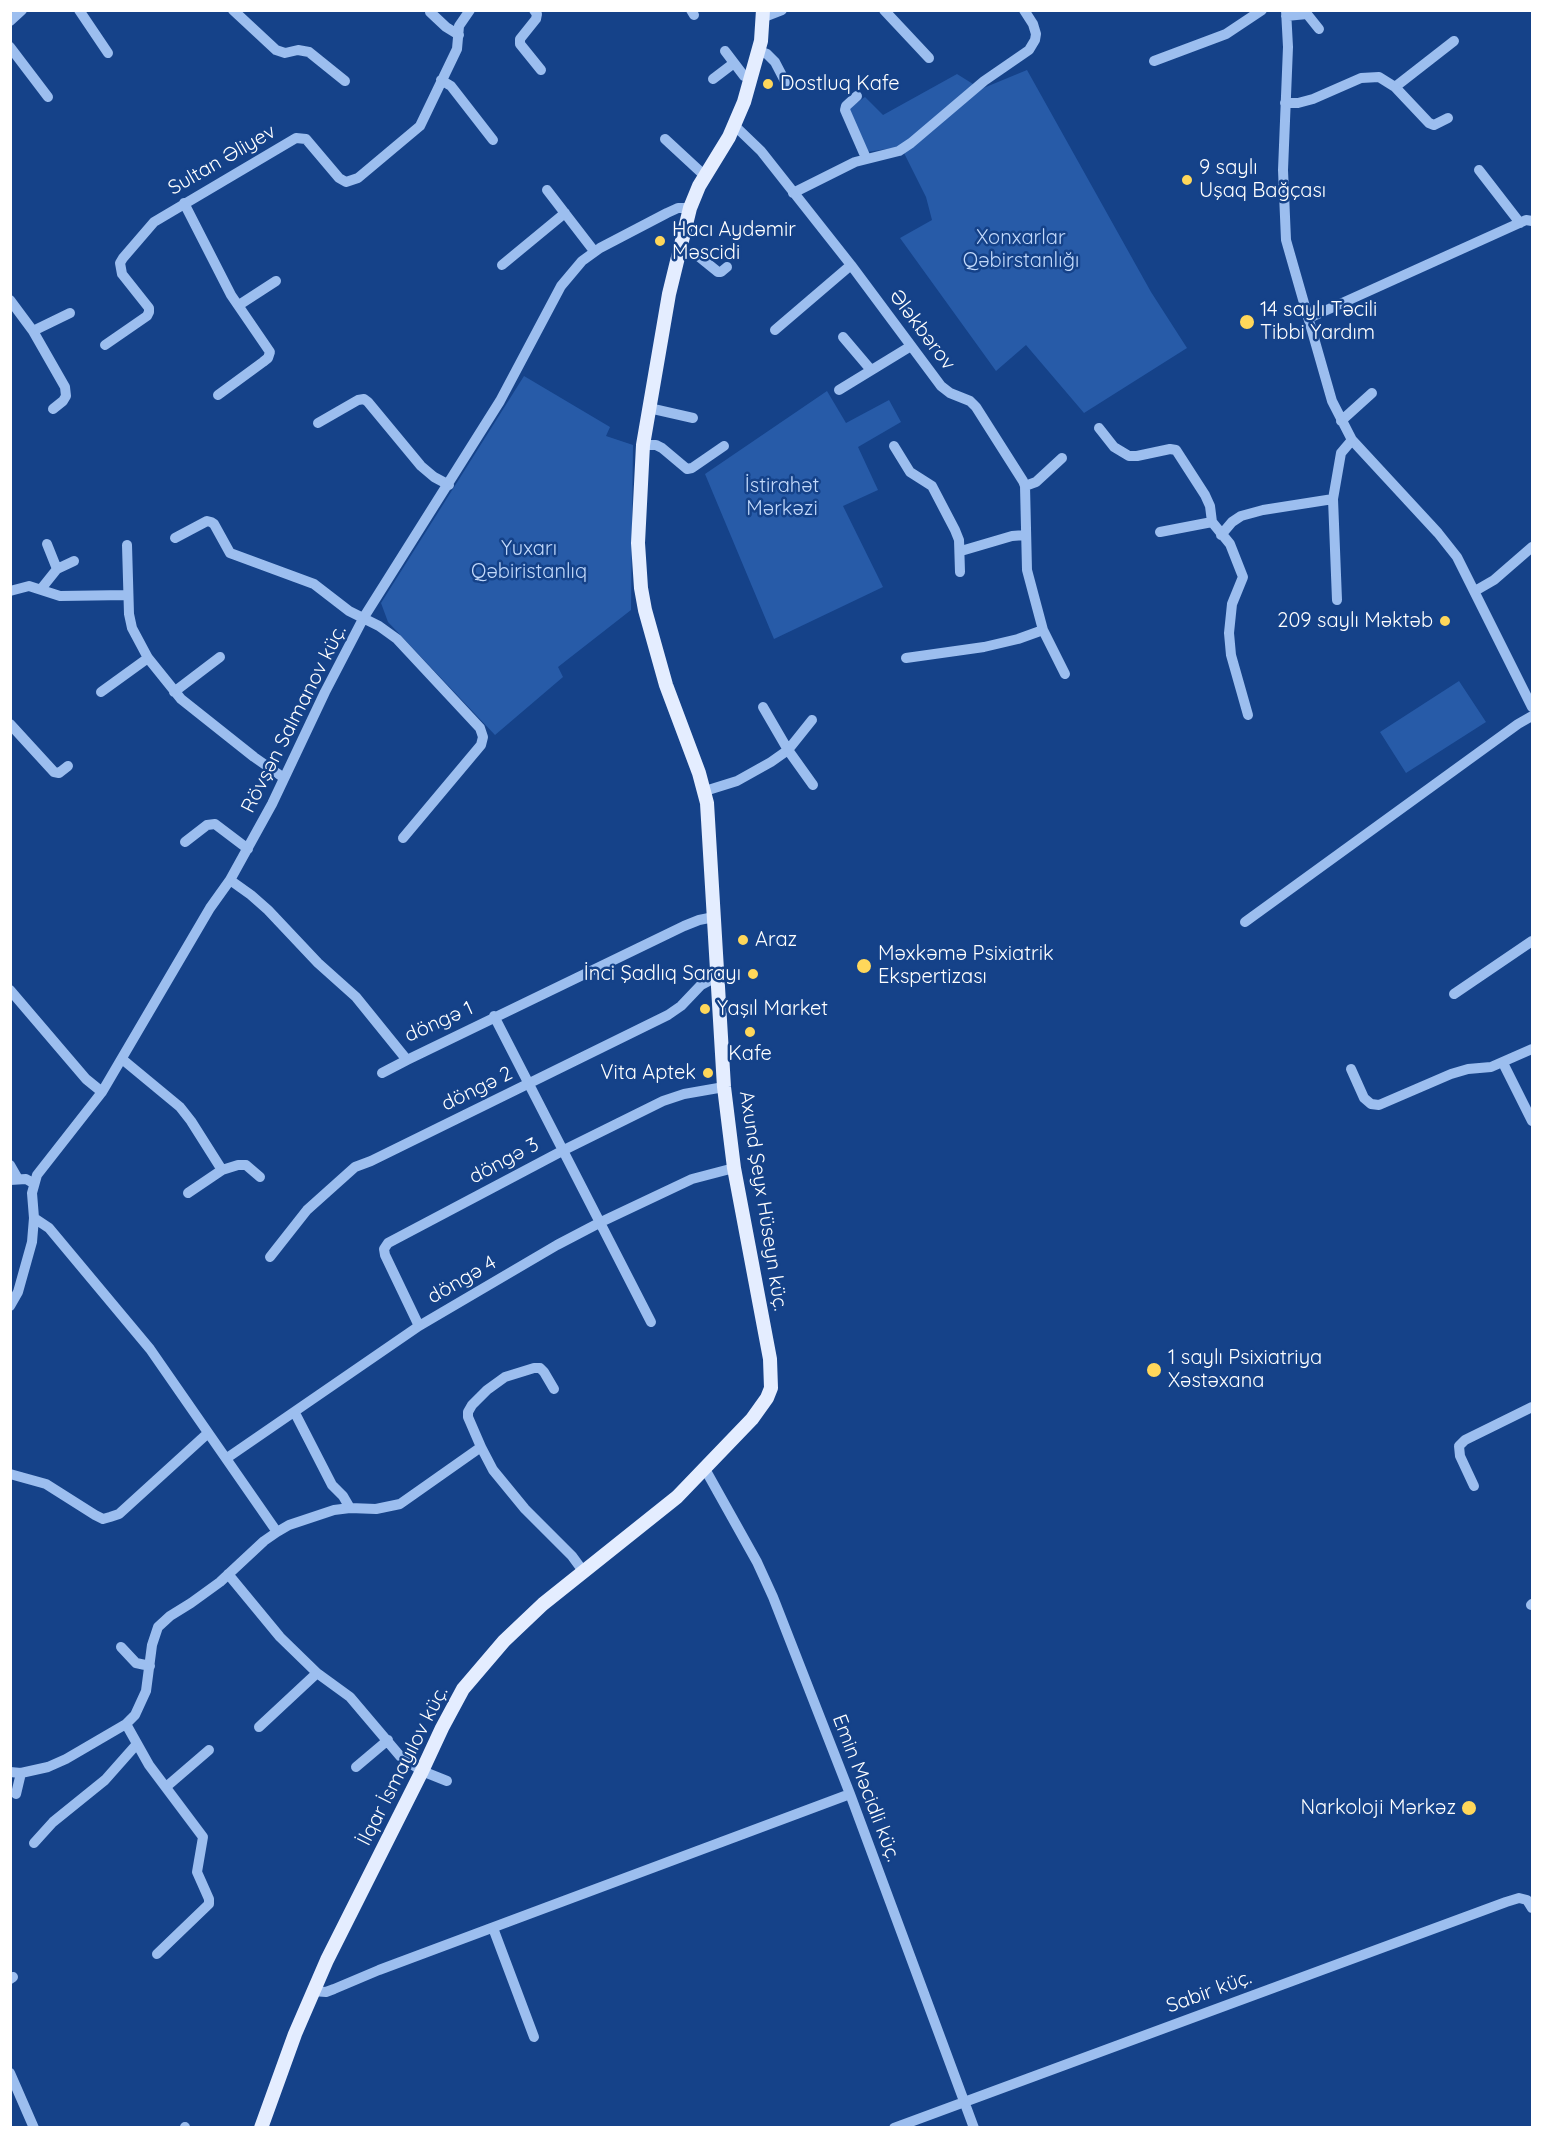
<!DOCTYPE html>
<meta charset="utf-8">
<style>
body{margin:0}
#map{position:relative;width:1543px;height:2138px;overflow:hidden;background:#154289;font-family:Quicksand,sans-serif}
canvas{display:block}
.frame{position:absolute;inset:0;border:12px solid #fff;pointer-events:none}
</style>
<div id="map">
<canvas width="1543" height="2138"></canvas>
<div class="frame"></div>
</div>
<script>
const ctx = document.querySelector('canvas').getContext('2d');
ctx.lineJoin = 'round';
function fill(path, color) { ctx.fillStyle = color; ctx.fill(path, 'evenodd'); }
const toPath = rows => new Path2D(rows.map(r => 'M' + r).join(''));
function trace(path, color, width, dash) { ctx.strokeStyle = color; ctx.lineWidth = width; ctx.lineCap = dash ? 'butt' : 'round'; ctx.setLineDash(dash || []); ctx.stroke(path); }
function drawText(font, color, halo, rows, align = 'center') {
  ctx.font = font + ' Quicksand,sans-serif'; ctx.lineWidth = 5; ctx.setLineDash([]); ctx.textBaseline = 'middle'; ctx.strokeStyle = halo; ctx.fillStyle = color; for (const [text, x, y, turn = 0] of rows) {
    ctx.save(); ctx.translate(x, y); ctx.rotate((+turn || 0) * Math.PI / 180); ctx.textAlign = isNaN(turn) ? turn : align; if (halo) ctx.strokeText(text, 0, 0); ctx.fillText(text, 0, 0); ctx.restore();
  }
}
fill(toPath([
 [1027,70,1151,292,1187,348,1084,413,1026,345,996,371,900,238,932,220,926,197,901,147,866,152,848,109,865,97,883,115,957,74,981,89],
 [524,376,610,427,606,436,633,445,631,610,558,667,563,677,495,735,388,622,381,603],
 [827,391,846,423,889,400,901,422,858,447,878,490,843,506,883,587,774,639,705,474],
 [1459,681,1486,722,1406,773,1380,732]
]), '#275ba8');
trace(toPath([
 [79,10,108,53],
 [233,10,276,50,285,53,298,50,309,52,345,81],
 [534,10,537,14,536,19,520,39,520,44,541,70],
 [691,10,694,15],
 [884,10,929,58],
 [1286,10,1288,47,1283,170,1286,240,1332,401,1352,440,1438,533,1457,557,1532,707],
 [430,12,446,27,459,35],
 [1286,16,1307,14,1319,29],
 [764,17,782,10],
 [10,21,22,10],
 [10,47,48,97],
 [725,51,744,76,751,79],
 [759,51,767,54,775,62,788,87],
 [1154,61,1226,34,1262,10],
 [713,79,734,63],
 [441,80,451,86,493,140],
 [1395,87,1454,41],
 [857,96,846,106,845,110,866,158],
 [1285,103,1298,103,1313,99,1361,78,1379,77,1395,87,1429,123,1434,125,1448,118],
 [734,125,761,151,851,265,941,386,950,393,970,401,976,407,1023,481,1025,486,1027,570,1043,630,1065,674],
 [665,139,705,176],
 [1479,170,1520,223],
 [547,190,594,251],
 [793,193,855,162,899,151,911,143,984,81,1029,50,1035,40,1036,34,1033,24,1024,10],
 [184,203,231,295,270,352,268,358,263,362,218,395],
 [680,249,697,255,718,272,721,272,727,267],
 [502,265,565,213],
 [10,300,33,331,65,387,66,396,63,401,53,409],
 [239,305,276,281],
 [1309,318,1526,220,1532,221],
 [775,330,851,265],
 [33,331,70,313],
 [843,337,871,370],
 [105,345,147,316,149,312,149,308,122,274,120,263,123,258,154,222,296,138,306,139,339,178,346,182,358,178,420,126,457,49,459,26,470,10],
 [839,390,911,346],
 [649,408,693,418],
 [1341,421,1372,393],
 [318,423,358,400,364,399,368,402,421,466,434,477,449,485],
 [1099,428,1114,447,1129,456,1137,456,1170,449,1176,450,1205,495,1210,506,1212,522,1230,544,1243,577,1232,604,1229,633,1231,655,1248,715],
 [643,445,656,445,662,448,687,469,692,468,724,446],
 [894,446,910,472,932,486,955,530,959,540,960,572],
 [1025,486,1036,482,1062,458],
 [1160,532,1212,522],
 [1221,535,1232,522,1241,516,1263,510,1333,499],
 [175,538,207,521,211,522,214,524,230,553,314,584,349,611,379,626,397,639,480,728,483,737,481,745,403,838],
 [127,545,129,614,132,628,148,658,181,699,254,757,284,778],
 [961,551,1012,536,1025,535],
 [57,569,74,561],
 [41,589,57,569,47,544],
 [10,591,29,586,60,596,127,595],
 [1475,591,1494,580,1532,547],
 [1337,600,1333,499,1341,453,1352,440],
 [906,658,984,647,1018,639,1043,630],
 [101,692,148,658],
 [174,692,220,657],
 [763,707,788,750,813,785],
 [10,724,54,772,59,773,68,766],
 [705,791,737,781,771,762,788,750,812,720],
 [185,842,207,825,215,824,248,849],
 [230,880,251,895,268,910,318,963,356,997,407,1060,684,926,699,920,714,917],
 [1245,922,1518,724,1532,716],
 [10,990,86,1079,102,1092],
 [1454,994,1532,941],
 [494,1016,651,1322],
 [122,1059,180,1107,191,1121,222,1170,238,1165,246,1165,260,1177],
 [1503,1063,1532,1121],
 [1351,1069,1364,1098,1371,1104,1379,1105,1451,1074,1468,1069,1491,1067,1532,1049],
 [382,1073,407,1060],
 [10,1165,18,1179],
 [10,1180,26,1179,33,1183],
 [188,1193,222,1170],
 [34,1218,49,1228,150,1349,277,1532],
 [270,1257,307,1210,355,1167,371,1161,668,1015,681,1006,701,985,718,976],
 [10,1306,18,1292,32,1242,34,1218,32,1193,37,1175,102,1092,210,908,230,880,272,804,325,692,364,617,500,401,561,286,582,261,600,248,667,213,678,208,690,208],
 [419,1326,385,1255,384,1249,388,1243,564,1150,663,1101,684,1094,724,1087],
 [295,1413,332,1485,343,1496,350,1508],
 [481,1447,468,1417,468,1412,472,1405,487,1390,505,1377,534,1368,540,1368,544,1372,554,1389],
 [227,1458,419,1326,557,1245,601,1222,692,1179,734,1168],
 [705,1469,757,1562,773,1597,850,1794,974,2128],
 [10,1474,46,1484,95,1515,103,1519,110,1517,119,1514,208,1433],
 [1474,1486,1460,1456,1459,1446,1465,1440,1532,1407],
 [228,1574,280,1637,317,1673,350,1697,400,1756,422,1771,447,1781],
 [1531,1605,1532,1604],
 [121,1647,136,1663,150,1666],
 [126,1724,149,1765,203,1837,197,1872,209,1899,209,1904,157,1954],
 [259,1727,317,1673],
 [356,1767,388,1740],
 [10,1772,21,1773,48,1767,66,1759,126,1724,135,1715,146,1691,152,1645,158,1627,170,1616,191,1603,220,1582,264,1541,277,1532,289,1525,334,1510,350,1508,376,1509,400,1504,481,1447,493,1470,525,1509,572,1556,583,1571],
 [166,1787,209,1750],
 [16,1794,21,1773],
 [34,1843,53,1822,105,1780,136,1745],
 [493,1928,534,2037],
 [10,1979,13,1977],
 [313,1991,326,1992,334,1989,379,1970,850,1794],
 [10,2073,34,2128],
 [185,2127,185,2128],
 [894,2128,1506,1902,1519,1898,1527,1900,1532,1908]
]), '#9cbeef', 10);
trace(toPath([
 [261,2128,295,2034,327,1960,422,1771,442,1728,463,1689,504,1641,543,1604,677,1497,752,1419,767,1398,771,1388,770,1359,734,1168,724,1087,707,803,699,773,666,685,645,610,641,588,638,543,643,445,669,294,690,208,699,186,729,137,744,102,761,41,763,10]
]), '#e4edff', 14);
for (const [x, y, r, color] of [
 [768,84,6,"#ffd75a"],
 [1187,180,6,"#ffd75a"],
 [660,241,6,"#ffd75a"],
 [1247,322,8,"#ffd75a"],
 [1445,621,6,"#ffd75a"],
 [743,940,6,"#ffd75a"],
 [864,966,8,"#ffd75a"],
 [753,974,6,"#ffd75a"],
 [705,1009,6,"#ffd75a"],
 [750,1032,6,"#ffd75a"],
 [708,1073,6,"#ffd75a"],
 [1154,1370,8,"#ffd75a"],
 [1469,1808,8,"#ffd75a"]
]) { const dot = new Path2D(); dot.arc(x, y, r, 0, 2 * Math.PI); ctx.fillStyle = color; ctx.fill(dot); trace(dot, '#154289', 2); }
drawText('20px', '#fff', '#154289', [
 ["Dostluq Kafe",780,84],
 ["9 saylı",1199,168],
 ["Uşaq Bağçası",1199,191],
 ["Hacı Aydəmir",672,230],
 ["Məscidi",672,253],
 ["14 saylı Təcili",1260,310],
 ["Tibbi Yardım",1260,333],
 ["209 saylı Məktəb",1433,621,"right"],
 ["Araz",755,940],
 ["Məxkəmə Psixiatrik",878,954],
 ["Ekspertizası",878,977],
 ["İnci Şadlıq Sarayı",741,974,"right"],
 ["Yaşıl Market",717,1009],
 ["Kafe",750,1054,"center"],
 ["Vita Aptek",696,1073,"right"],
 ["1 saylı Psixiatriya",1168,1358],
 ["Xəstəxana",1168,1381],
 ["Narkoloji Mərkəz",1456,1808,"right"]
], 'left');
drawText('20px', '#fff', '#154289', [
 ["Sultan Əliyev",222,160,-30],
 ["Ələkbərov",922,330,53],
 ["Rövşən Salmanov küç.",294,719,-63],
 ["döngə 1",439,1022,-24],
 ["döngə 2",477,1089,-26],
 ["döngə 3",504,1161,-28],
 ["Axund Şeyx Hüseyn küç.",763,1201,81],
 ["döngə 4",462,1280,-30],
 ["İlqar İsmayılov küç.",403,1766,-63],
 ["Emin Məcidli küç.",866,1788,69],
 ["Sabir küç.",1209,1992,-20]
]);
drawText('20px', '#c2d9fb', '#154289', [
 ["Xonxarlar",1021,238],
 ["Qəbirstanlığı",1021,261],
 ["İstirahət",782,486],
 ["Mərkəzi",782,509],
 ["Yuxarı",529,549],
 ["Qəbiristanlıq",529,572]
]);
</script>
